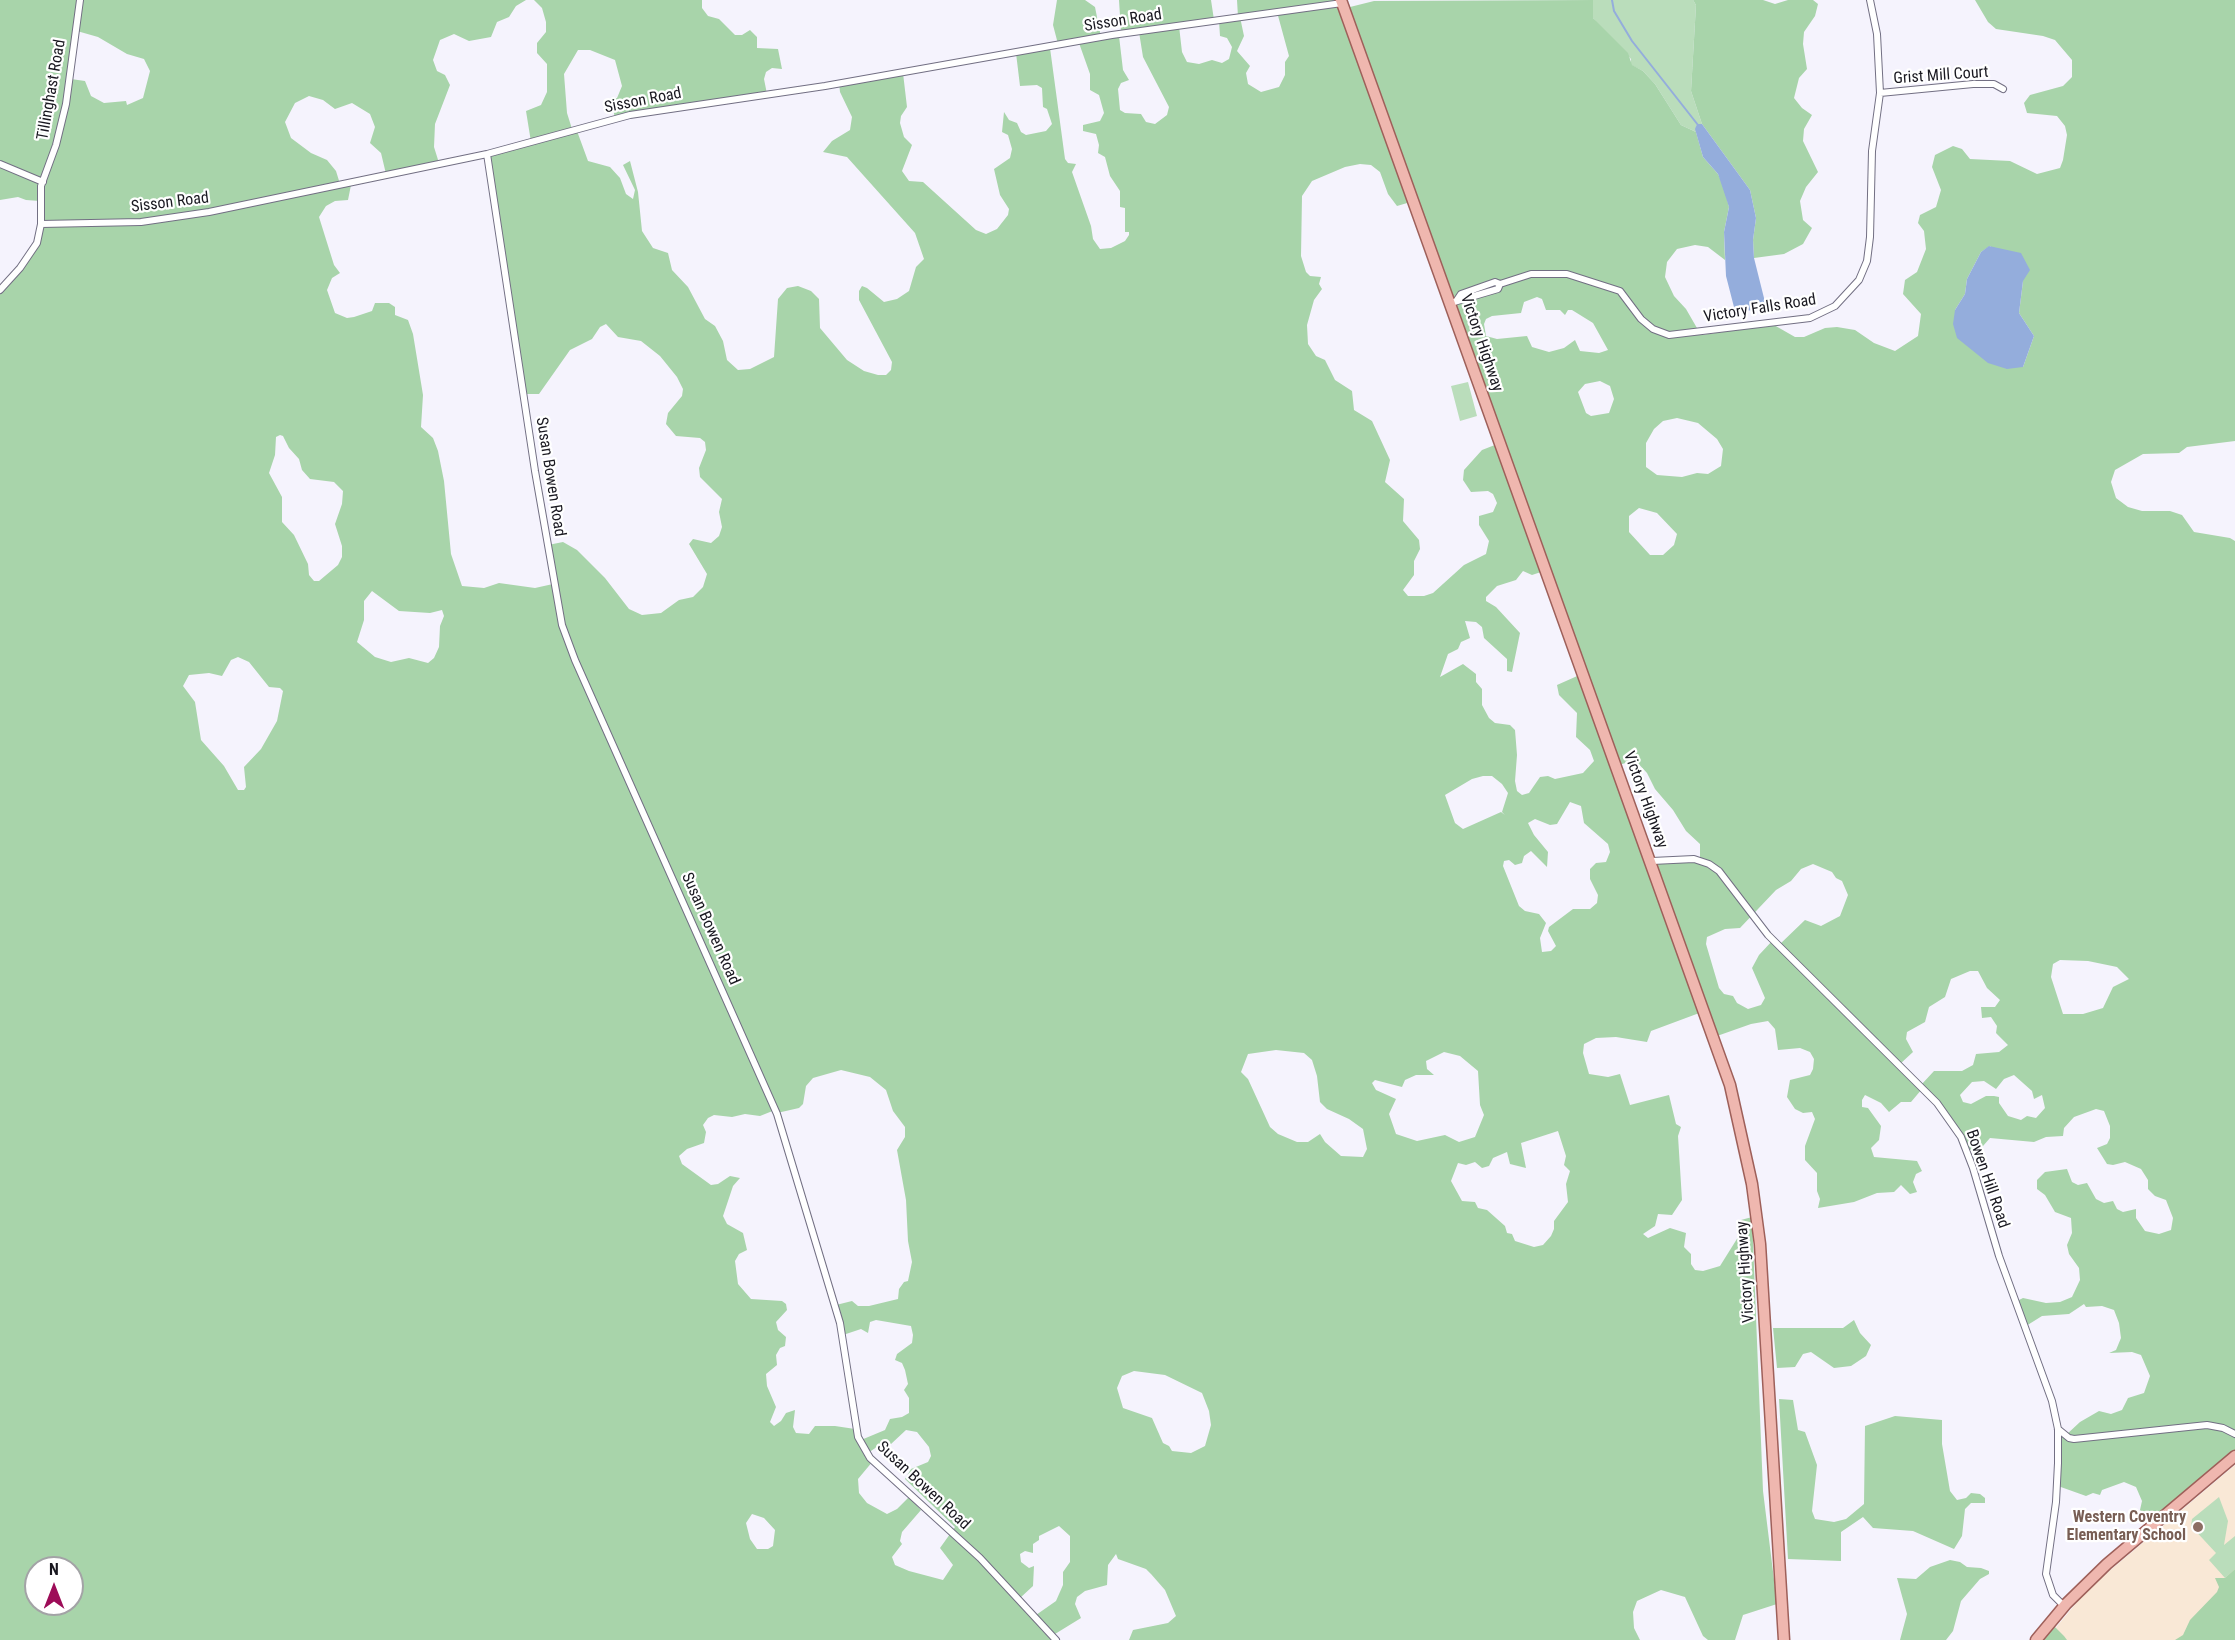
<!DOCTYPE html>
<style>
body{margin:0}
#map{position:relative;width:2235px;height:1640px;overflow:hidden;background:#f5f3fd;font-family:"Roboto Condensed",sans-serif}
canvas{display:block}
.north{position:absolute;left:24px;top:1556px;width:60px;height:60px;box-sizing:border-box;background:#fff;border:2px solid #a3a3a6;border-radius:50%;rotate:0deg;font-size:16px;font-weight:700;line-height:24px;text-align:center;color:#191820}
.north::after{content:'';display:block;margin:auto;width:21px;height:27px;background:#9d0c58;clip-path:polygon(50% 0,100% 100%,50% 72%,0 100%)}
</style>
<div id="map">
<canvas width="2235" height="1640"></canvas>
<div class="north">N</div>
</div>
<script>
const ctx = document.querySelector('canvas').getContext('2d');
ctx.lineJoin = 'round';
function fill(path, color) { ctx.fillStyle = color; ctx.fill(path, 'evenodd'); }
const toPath = rows => new Path2D(rows.map(r => 'M' + r).join(''));
function trace(path, color, width, dash) { ctx.strokeStyle = color; ctx.lineWidth = width; ctx.lineCap = dash ? 'butt' : 'round'; ctx.setLineDash(dash || []); ctx.stroke(path); }
function drawText(font, color, halo, rows, align = 'center') {
  ctx.font = font + ' "Roboto Condensed",sans-serif'; ctx.lineWidth = 4.5; ctx.setLineDash([]); ctx.textBaseline = 'middle'; ctx.strokeStyle = halo; ctx.fillStyle = color; for (const [text, x, y, turn = 0] of rows) {
    ctx.save(); ctx.translate(x, y); ctx.rotate((+turn || 0) * Math.PI / 180); ctx.textAlign = isNaN(turn) ? turn : align; if (halo) ctx.strokeText(text, 0, 0); ctx.fillText(text, 0, 0); ctx.restore();
  }
}
fill(toPath([
 [2235,1465,2235,1595,2199,1640,2052,1640,2048,1637,2088,1589]
]), '#f9e8d6');
fill(toPath([
 [1593,0,1693,0,1696,5,1691,91,1702,124,1697,124,1696,132,1681,125,1655,84,1643,71,1631,65,1631,59,1597,23,1593,18],
 [1468,382,1477,416,1460,421,1451,386],
 [2219,1497,2228,1521,2224,1545,2235,1536,2235,1569,2225,1578,2209,1560,2216,1553,2191,1526,2192,1519]
]), '#baddbb');
fill(toPath([
 [0,0,526,0,516,6,509,17,497,22,491,37,469,41,454,34,440,40,433,60,437,71,445,75,450,85,435,124,434,147,439,163,386,174,381,153,370,143,375,127,370,114,352,103,335,109,323,100,309,96,295,103,285,122,291,138,311,153,327,160,336,171,340,184,351,185,348,200,335,201,326,206,319,217,334,265,340,273,332,278,327,290,335,313,347,318,354,317,372,311,375,303,389,303,395,307,395,315,408,320,413,334,423,395,421,427,433,438,438,451,444,481,451,554,462,586,484,588,499,583,535,588,553,584,548,545,563,542,577,550,605,578,629,609,642,615,661,613,679,600,693,597,703,587,707,574,689,544,693,539,711,543,719,536,722,527,719,512,722,499,700,477,699,468,706,450,705,442,700,438,676,436,666,424,668,413,682,396,683,389,677,377,660,356,641,341,618,337,606,324,600,327,592,339,570,350,539,394,525,394,488,153,531,142,526,111,541,105,547,92,547,64,537,53,537,43,546,32,546,22,542,8,534,0,702,0,702,8,708,16,719,19,735,35,742,35,750,30,757,37,757,48,778,49,782,69,772,68,766,72,764,79,767,94,615,118,611,100,617,98,622,86,615,60,590,50,578,50,564,74,567,113,572,129,577,131,588,161,610,167,620,178,626,194,633,199,635,190,623,165,630,161,638,192,642,231,653,248,668,253,672,270,688,287,705,319,715,326,723,341,727,360,738,370,750,369,774,357,778,299,787,288,798,286,811,291,819,299,820,328,847,360,864,371,878,375,886,375,891,370,892,362,859,300,859,291,862,286,867,288,884,302,897,299,909,291,916,267,924,259,915,233,847,157,823,152,832,141,850,130,852,117,840,92,839,83,903,73,907,107,901,116,900,123,904,137,912,145,902,171,909,181,923,182,976,230,986,234,997,229,1008,215,1009,209,1000,195,994,169,1010,158,1012,149,1008,135,1002,132,1004,112,1009,120,1017,123,1021,132,1026,135,1046,131,1052,124,1047,109,1043,107,1042,88,1037,85,1020,86,1016,53,1050,48,1065,159,1068,163,1076,164,1072,172,1091,226,1093,239,1100,249,1111,248,1125,241,1129,235,1129,232,1125,232,1125,208,1120,207,1120,191,1110,176,1105,157,1098,153,1099,145,1096,134,1083,131,1083,125,1100,121,1104,113,1099,95,1090,90,1090,74,1079,43,1058,44,1053,25,1057,0,1085,0,1095,7,1101,37,1119,36,1123,70,1129,80,1121,83,1118,89,1120,110,1125,113,1141,114,1146,122,1155,124,1167,115,1169,107,1143,57,1139,32,1121,32,1119,0,1211,0,1214,20,1179,26,1182,52,1187,62,1199,64,1212,60,1222,63,1229,59,1232,47,1227,38,1220,36,1219,21,1238,17,1237,0,1342,0,1346,8,1374,1,1593,0,1593,18,1628,53,1632,65,1643,71,1655,84,1681,125,1696,132,1703,157,1718,174,1724,187,1729,207,1724,232,1725,260,1708,247,1695,245,1677,249,1667,262,1665,277,1674,296,1686,309,1701,335,1774,325,1795,337,1804,337,1825,328,1837,327,1855,330,1874,343,1895,351,1918,336,1921,314,1903,294,1905,280,1917,272,1926,249,1924,231,1918,223,1920,215,1936,207,1941,190,1932,167,1935,155,1953,146,1962,149,1970,159,2010,161,2037,174,2060,168,2063,160,2067,135,2065,126,2057,116,2027,113,2024,103,2030,95,2063,86,2072,77,2072,60,2055,40,2043,36,1996,29,1988,22,1975,0,2235,0,2235,441,2187,447,2179,453,2143,454,2115,470,2111,482,2116,498,2128,507,2142,511,2170,511,2182,515,2194,532,2230,538,2235,541,2235,1457,2153,1522,2140,1510,2142,1501,2136,1487,2124,1482,2102,1490,2100,1495,2093,1493,2086,1496,2058,1486,2058,1432,2066,1435,2080,1422,2099,1411,2111,1414,2122,1410,2128,1398,2144,1393,2150,1376,2141,1355,2132,1352,2109,1353,2116,1350,2121,1338,2119,1323,2114,1310,2102,1306,2086,1307,2084,1304,2069,1314,2042,1316,2026,1326,2017,1301,2023,1298,2046,1303,2060,1302,2072,1297,2080,1280,2079,1268,2069,1254,2067,1245,2072,1233,2071,1218,2055,1212,2045,1195,2037,1189,2037,1180,2045,1172,2067,1169,2072,1182,2078,1185,2087,1183,2096,1199,2104,1203,2113,1201,2117,1209,2123,1212,2136,1209,2136,1218,2145,1231,2159,1234,2171,1230,2173,1218,2166,1200,2155,1196,2148,1189,2148,1180,2141,1169,2125,1162,2113,1165,2107,1164,2097,1148,2107,1144,2110,1138,2110,1126,2104,1111,2096,1109,2074,1117,2064,1128,2063,1136,2046,1137,2034,1142,1990,1138,1983,1146,1968,1151,1954,1124,1922,1089,1911,1102,1901,1102,1889,1112,1881,1103,1865,1095,1862,1100,1862,1107,1868,1108,1881,1126,1879,1140,1871,1148,1874,1157,1917,1161,1922,1171,1916,1174,1913,1182,1917,1192,1910,1194,1901,1185,1894,1192,1877,1193,1854,1202,1818,1208,1820,1199,1817,1191,1817,1173,1805,1160,1805,1146,1815,1119,1812,1112,1803,1113,1795,1109,1787,1097,1790,1080,1810,1075,1813,1069,1814,1059,1810,1052,1800,1048,1778,1050,1775,1029,1768,1021,1751,1024,1717,1036,1702,1012,1651,1031,1647,1042,1616,1037,1596,1038,1584,1044,1583,1053,1589,1074,1608,1077,1620,1074,1630,1105,1669,1095,1676,1124,1681,1127,1678,1136,1682,1200,1672,1215,1658,1214,1655,1226,1643,1234,1648,1238,1670,1228,1686,1233,1684,1247,1691,1254,1691,1264,1695,1270,1703,1271,1720,1266,1740,1234,1741,1220,1752,1217,1763,1491,1777,1604,1743,1615,1735,1640,1708,1640,1703,1636,1685,1597,1661,1590,1637,1601,1633,1612,1634,1628,1640,1640,1129,1640,1133,1630,1168,1623,1176,1616,1165,1590,1151,1574,1146,1569,1118,1559,1116,1554,1108,1565,1107,1585,1085,1591,1077,1597,1075,1604,1081,1618,1055,1634,1057,1640,0,1640,0,289,33,249,40,231,40,201,26,200,18,197,0,200],
 [1277,12,1289,56,1285,62,1285,75,1279,87,1261,92,1248,84,1246,73,1250,66,1237,51,1244,36,1240,17],
 [77,31,98,37,127,54,144,59,150,71,143,98,127,105,126,101,104,103,91,96,85,81,71,79],
 [1360,164,1371,165,1380,172,1388,194,1397,206,1414,201,1500,443,1482,450,1464,470,1463,480,1471,492,1488,491,1493,494,1497,503,1493,512,1479,516,1479,525,1489,541,1486,554,1464,565,1433,593,1424,596,1408,596,1403,590,1414,575,1414,561,1420,549,1419,540,1403,521,1404,499,1385,482,1390,460,1372,421,1354,410,1352,391,1335,380,1325,360,1316,356,1308,344,1307,325,1314,300,1322,289,1319,284,1321,277,1310,276,1306,272,1301,256,1302,196,1312,181,1345,167],
 [1990,246,2023,281,2019,313,2034,336,2023,367,1955,310,1965,294,1967,279,1981,252],
 [1537,297,1542,299,1546,310,1560,310,1565,315,1568,310,1572,310,1593,323,1608,350,1599,353,1580,351,1575,340,1564,348,1549,352,1532,347,1527,336,1497,339,1486,336,1484,324,1486,319,1492,316,1521,313,1524,302],
 [1600,381,1610,386,1614,399,1609,413,1591,416,1586,413,1578,392,1585,384],
 [1677,418,1698,423,1717,439,1723,449,1721,466,1708,474,1697,473,1682,477,1657,475,1646,467,1646,443,1654,429,1663,421],
 [280,435,283,436,289,448,299,459,302,470,310,479,334,482,343,491,342,504,335,524,342,546,342,557,338,565,319,581,314,581,309,575,308,564,294,535,282,522,282,497,269,473,275,455,276,437],
 [1639,508,1657,513,1677,534,1674,545,1663,555,1650,555,1629,532,1629,516],
 [1547,570,1584,673,1557,685,1559,695,1577,713,1576,737,1590,750,1594,761,1583,773,1555,779,1548,776,1540,777,1529,793,1522,795,1517,791,1515,781,1517,755,1515,730,1510,725,1495,723,1489,718,1482,705,1482,689,1476,682,1476,674,1463,664,1440,677,1448,654,1458,649,1461,642,1470,638,1465,621,1476,622,1482,627,1484,638,1507,659,1507,671,1512,672,1520,633,1496,607,1486,601,1486,597,1497,586,1516,580,1523,571,1532,575],
 [372,591,399,611,430,613,442,610,444,616,440,626,439,647,434,658,428,663,409,658,391,662,375,657,357,642,364,620,364,601],
 [238,657,249,662,269,687,280,688,283,691,277,721,261,749,244,767,246,787,244,790,238,790,224,766,201,740,195,702,183,686,189,675,209,673,222,676,231,660],
 [1635,760,1647,773,1655,789,1673,810,1686,831,1700,844,1700,859,1652,858,1619,765],
 [1483,776,1492,776,1502,784,1508,793,1502,812,1505,815,1501,812,1463,829,1455,823,1445,795,1472,779],
 [1570,802,1581,806,1584,823,1608,844,1610,852,1606,862,1596,863,1590,869,1590,879,1598,895,1597,903,1590,909,1573,909,1549,927,1548,931,1556,946,1551,951,1542,952,1540,938,1546,923,1539,914,1525,911,1519,906,1503,866,1504,861,1509,860,1515,865,1522,863,1524,856,1531,851,1547,867,1548,852,1534,835,1528,823,1535,819,1550,825,1557,824],
 [1813,864,1832,872,1836,878,1842,881,1848,895,1840,916,1821,926,1805,920,1779,945,1773,940,1759,955,1752,968,1765,998,1761,1005,1748,1009,1737,1003,1733,996,1724,994,1719,988,1706,944,1707,937,1725,929,1740,928,1776,890,1791,881,1801,869],
 [2060,960,2088,961,2117,967,2129,979,2113,987,2103,1008,2083,1014,2063,1014,2051,977,2053,964],
 [1970,971,1978,971,1987,988,2000,1000,1995,1007,1981,1007,1982,1018,1991,1017,1997,1026,1996,1033,2008,1045,1999,1052,1976,1054,1973,1065,1962,1071,1934,1071,1921,1085,1900,1064,1913,1052,1906,1039,1907,1032,1925,1022,1929,1007,1945,997,1951,979],
 [1276,1050,1304,1053,1312,1060,1317,1076,1320,1102,1327,1109,1349,1119,1363,1129,1367,1149,1363,1157,1341,1156,1325,1142,1320,1134,1308,1142,1297,1142,1278,1134,1270,1127,1248,1079,1241,1072,1248,1054],
 [1444,1052,1460,1056,1478,1071,1480,1105,1484,1115,1475,1137,1459,1142,1445,1135,1417,1141,1396,1134,1389,1114,1396,1099,1376,1090,1372,1083,1375,1080,1402,1087,1405,1080,1416,1075,1434,1075,1427,1069,1426,1061],
 [841,1070,870,1077,886,1090,893,1111,905,1127,905,1137,897,1150,906,1200,908,1241,912,1262,908,1281,904,1282,899,1289,898,1299,869,1306,858,1306,852,1301,836,1305,843,1335,861,1329,868,1333,870,1322,876,1320,911,1326,913,1335,912,1343,897,1354,895,1360,902,1363,905,1370,908,1384,904,1390,909,1398,909,1413,902,1417,890,1419,885,1430,861,1440,855,1429,835,1426,815,1426,809,1434,796,1433,793,1427,795,1410,786,1413,781,1421,774,1426,770,1422,776,1407,767,1386,766,1374,777,1365,776,1355,780,1348,785,1346,786,1337,778,1330,776,1322,787,1310,786,1304,782,1301,751,1299,738,1284,735,1261,739,1254,747,1250,743,1233,727,1224,723,1216,733,1186,740,1178,730,1176,718,1184,711,1185,682,1164,679,1156,687,1149,704,1143,706,1132,703,1125,708,1118,714,1115,732,1117,745,1114,760,1116,775,1110,777,1113,799,1108,803,1104,806,1086,813,1078],
 [2014,1075,2032,1091,2034,1099,2042,1095,2045,1108,2036,1118,2027,1116,2021,1120,2008,1116,1999,1103,1999,1097,1994,1096,1986,1096,1971,1104,1963,1102,1960,1095,1972,1082,1984,1081,1996,1089,2004,1079],
 [1558,1131,1566,1156,1564,1165,1570,1171,1566,1184,1568,1202,1554,1221,1554,1229,1551,1236,1543,1245,1534,1247,1515,1241,1512,1234,1507,1233,1505,1226,1487,1210,1478,1208,1475,1202,1462,1201,1451,1181,1458,1163,1466,1165,1475,1162,1482,1168,1489,1166,1493,1158,1507,1152,1510,1164,1526,1168,1521,1143],
 [1134,1371,1165,1375,1202,1393,1209,1411,1211,1425,1205,1446,1191,1453,1172,1451,1169,1446,1163,1443,1152,1418,1123,1408,1117,1388,1122,1376],
 [906,1430,917,1432,929,1447,931,1456,928,1462,911,1469,905,1479,955,1527,940,1548,953,1565,943,1580,909,1571,895,1565,892,1557,902,1544,900,1541,902,1532,921,1510,909,1497,897,1509,887,1514,867,1503,859,1493,858,1479,873,1461,868,1453,884,1442,891,1444],
 [752,1514,764,1518,775,1530,773,1546,768,1549,757,1549,750,1539,746,1523],
 [1059,1526,1070,1536,1070,1562,1063,1572,1063,1585,1056,1601,1036,1615,1020,1598,1033,1586,1034,1566,1029,1568,1021,1562,1020,1554,1025,1551,1033,1553,1033,1544,1039,1540,1039,1536],
 [36,1568,72,1568,72,1604,36,1604],
 [1693,0,1763,0,1775,4,1788,0,1813,0,1818,4,1815,16,1804,32,1803,44,1807,69,1799,78,1794,98,1802,108,1812,115,1804,129,1803,141,1818,172,1806,187,1800,201,1803,220,1812,228,1803,244,1784,254,1754,258,1753,240,1756,218,1750,190,1702,124,1691,91,1696,5],
 [1854,1320,1860,1333,1871,1345,1866,1356,1851,1366,1834,1368,1811,1352,1803,1354,1795,1367,1777,1368,1773,1328,1843,1328],
 [1779,1399,1793,1400,1798,1430,1805,1432,1817,1465,1812,1511,1815,1519,1834,1522,1846,1519,1864,1504,1865,1426,1895,1416,1942,1420,1942,1444,1950,1491,1957,1500,1966,1498,1971,1493,1980,1494,1985,1498,1985,1503,1971,1503,1965,1509,1962,1536,1954,1549,1913,1531,1873,1528,1863,1517,1841,1532,1841,1561,1788,1559],
 [1950,1560,1960,1562,1967,1567,1981,1568,1989,1571,1989,1574,1980,1579,1961,1601,1953,1631,1946,1640,1900,1640,1907,1614,1897,1578,1916,1579,1930,1567],
 [2235,1569,2235,1640,2175,1640,2183,1635,2190,1620,2217,1592,2219,1587,2215,1578,2225,1578],
 [2050,1622,2064,1636,2067,1640,2036,1640]
]), '#a8d4aa');
fill(toPath([
 [1697,124,1702,124,1750,190,1756,218,1753,240,1754,258,1765,302,1760,310,1735,311,1726,276,1724,232,1729,207,1718,174,1703,157,1695,129],
 [1989,246,2021,253,2030,270,2023,281,2019,313,2034,336,2023,367,2007,369,1988,363,1957,338,1953,324,1955,310,1965,294,1967,279,1981,252]
]), '#94addc');
trace(toPath([
 [1612,0,1614,11,1632,41,1698,125]
]), '#94addc', 2);
const minor = toPath([
 [1880,93,1973,84,1994,84,2003,89],
 [487,154,535,471,562,625,575,660,777,1114,840,1323,858,1437,870,1458,980,1558,1056,1640],
 [0,164,43,182],
 [41,224,141,222,209,212,487,154,630,115,825,86,1112,35,1342,3],
 [0,290,20,268,37,243,41,224,41,186,56,145,66,104,80,0],
 [1457,300,1461,294,1495,282,1500,284,1531,274,1567,274,1620,291,1641,319,1653,329,1669,335,1810,318,1835,306,1859,280,1867,261,1870,237,1872,151,1880,93,1877,34,1870,0],
 [1454,302,1498,289,1500,284],
 [1652,861,1694,859,1709,864,1719,871,1768,935,1937,1103,1961,1137,1973,1168,1999,1256,2052,1401,2058,1429,2058,1463,2056,1502,2046,1574,2053,1595,2064,1606],
 [2058,1429,2069,1438,2074,1439,2207,1425,2223,1428,2235,1434]
]);
const primary = toPath([
 [1341,0,1730,1085,1752,1184,1760,1244,1784,1640],
 [2036,1640,2066,1604,2107,1564,2235,1456]
]);
trace(minor, '#726f83', 8);
trace(primary, '#9e605a', 13);
trace(minor, '#fff', 6);
trace(primary, '#efb7af', 10);
for (const [x, y, r, color] of [
 [2198,1527,6,"#8d6e63"]
]) { const dot = new Path2D(); dot.arc(x, y, r, 0, 2 * Math.PI); ctx.fillStyle = color; ctx.fill(dot); trace(dot, '#fff', 2); }
drawText('16px', '#191820', '#fff', [
 ["Sisson Road",1123,21,-9],
 ["Grist Mill Court",1941,76,-4],
 ["Tillinghast Road",52,90,-80],
 ["Sisson Road",643,101,-11],
 ["Sisson Road",170,203,-7],
 ["Victory Falls Road",1760,309,-9],
 ["Victory Highway",1481,343,71],
 ["Susan Bowen Road",550,477,81],
 ["Victory Highway",1645,800,70],
 ["Susan Bowen Road",710,929,66],
 ["Bowen Hill Road",1987,1179,71],
 ["Victory Highway",1746,1272,-94],
 ["Susan Bowen Road",923,1486,43]
]);
drawText('bold 16px', '#785e54', '#fff', [
 ["Western Coventry",2186,1518],
 ["Elementary School",2186,1536]
], 'right');
</script>
